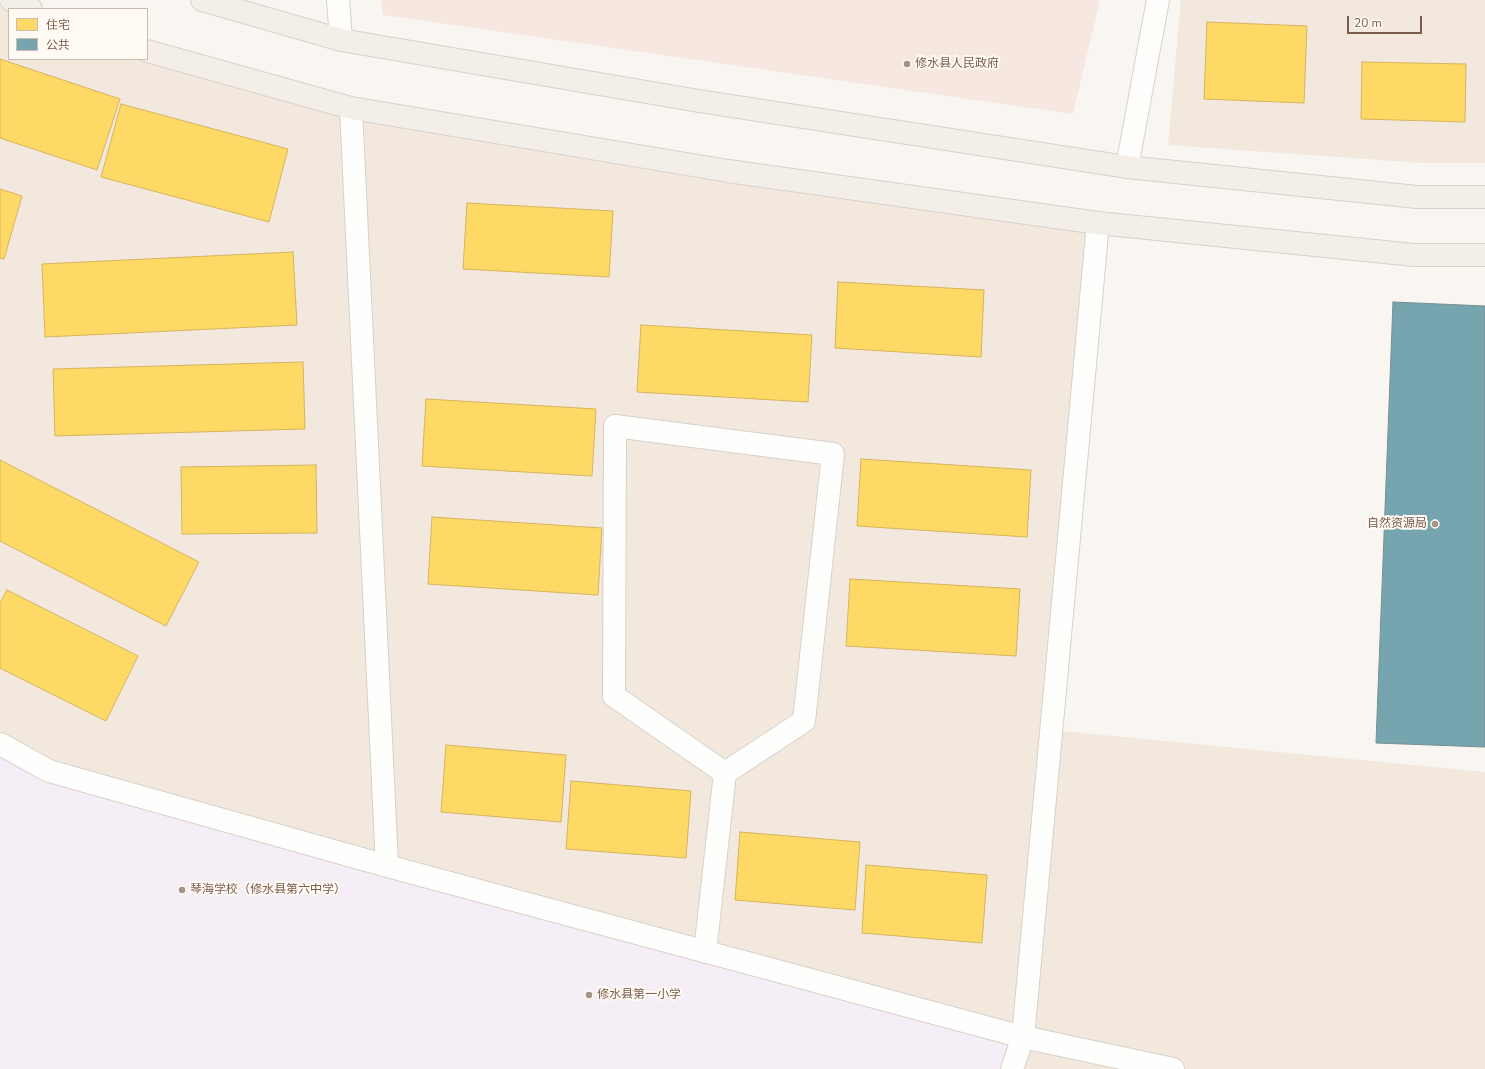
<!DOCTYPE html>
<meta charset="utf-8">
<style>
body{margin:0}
#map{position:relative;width:1485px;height:1069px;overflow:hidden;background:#f9f5f0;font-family:"Nunito Sans","Noto Sans SC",sans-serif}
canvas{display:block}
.legend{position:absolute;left:8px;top:8px;width:140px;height:52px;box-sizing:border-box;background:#fffaf3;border:1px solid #cabbb1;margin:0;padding:5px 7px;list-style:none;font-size:12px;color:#7a5c4d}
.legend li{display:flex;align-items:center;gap:8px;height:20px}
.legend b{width:20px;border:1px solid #cabbb1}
.scale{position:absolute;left:1347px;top:16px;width:75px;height:18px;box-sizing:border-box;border:2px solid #7a5c4d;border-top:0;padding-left:5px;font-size:12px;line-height:14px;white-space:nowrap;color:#7a5c4d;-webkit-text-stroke:3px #fffaf3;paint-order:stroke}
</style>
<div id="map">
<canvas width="1485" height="1069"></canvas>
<ul class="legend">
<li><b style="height:11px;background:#ffd966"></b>住宅</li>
<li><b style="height:11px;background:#76a5af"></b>公共</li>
</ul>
<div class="scale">20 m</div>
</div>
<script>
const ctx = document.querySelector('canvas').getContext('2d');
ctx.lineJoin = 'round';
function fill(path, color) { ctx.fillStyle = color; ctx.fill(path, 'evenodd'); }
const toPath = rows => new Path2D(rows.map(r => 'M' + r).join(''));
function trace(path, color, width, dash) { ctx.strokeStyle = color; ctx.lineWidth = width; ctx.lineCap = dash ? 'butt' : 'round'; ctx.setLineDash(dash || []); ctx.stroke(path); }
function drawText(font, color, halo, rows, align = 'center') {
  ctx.font = font + ' "Nunito Sans","Noto Sans SC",sans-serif'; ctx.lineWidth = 4; ctx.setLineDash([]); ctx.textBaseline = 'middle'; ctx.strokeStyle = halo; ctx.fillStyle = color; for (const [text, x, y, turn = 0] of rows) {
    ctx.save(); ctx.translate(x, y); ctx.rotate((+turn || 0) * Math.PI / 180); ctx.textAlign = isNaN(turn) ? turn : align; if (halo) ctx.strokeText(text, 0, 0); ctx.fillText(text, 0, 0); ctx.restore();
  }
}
fill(toPath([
 [0,0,11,0,9,9,9,59,147,59,351,108,1098,223,1051,730,1485,772,1485,1069,1012,1069,387,866,0,744],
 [1181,0,1485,0,1485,163,1423,163,1168,145]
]), '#f2e8de');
fill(toPath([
 [381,0,1100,0,1073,114,383,15]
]), '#f6e8e1');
fill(toPath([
 [0,744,49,771,1023,1037,1012,1069,0,1069]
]), '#f6eef6');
const homes = toPath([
 [1207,22,1307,26,1304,103,1204,99,1207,22],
 [0,59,120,99,97,170,0,138,0,59],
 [1362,62,1466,64,1465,122,1361,119,1362,62],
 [121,104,288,149,269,222,101,177,121,104],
 [0,189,22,196,4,259,0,258,0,189],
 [467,203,613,211,609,277,463,269,467,203],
 [293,252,297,325,45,337,42,264,293,252],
 [838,282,984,290,981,357,835,348,838,282],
 [641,325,812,335,808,402,637,392,641,325],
 [303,362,305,429,55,436,53,369,303,362],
 [426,399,596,409,592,476,422,466,426,399],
 [861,459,1031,470,1027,537,857,526,861,459],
 [0,460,199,562,166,626,0,541,0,460],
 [316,465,317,533,182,534,181,467,316,465],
 [432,517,602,528,598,595,428,584,432,517],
 [850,579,1020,589,1016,656,846,646,850,579],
 [7,590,138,656,106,721,0,668,0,603,7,590],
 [446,745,566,755,561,822,441,812,446,745],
 [571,781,691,791,686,858,566,849,571,781],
 [740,832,860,842,855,910,735,900,740,832],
 [866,865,987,875,982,943,862,933,866,865]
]);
fill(homes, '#ffd966');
trace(homes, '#d7b45e', 1);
const public = toPath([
 [1393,302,1485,306,1485,747,1376,743,1393,302]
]);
fill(public, '#76a5af');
trace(public, '#778f92', 1);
const minor = toPath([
 [338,0,341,40],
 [351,108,387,866],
 [1127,167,1158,0],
 [0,744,49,771,387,866,1023,1037,1173,1069],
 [705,952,725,773,804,721,833,454,615,426,614,696,725,773],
 [1012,1069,1023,1037,1098,223]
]);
const major = toPath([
 [11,0,31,9],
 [202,0,341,40,699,101,1127,167,1417,197,1485,197],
 [147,51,351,108,728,171,1098,223,1414,255,1485,255]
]);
trace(minor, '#d7d1cb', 24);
trace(major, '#dad1cc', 24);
trace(minor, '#fefefd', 22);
trace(major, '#f3eee8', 22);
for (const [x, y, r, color] of [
 [907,64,4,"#a69286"],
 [1435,524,4,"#a69286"],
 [182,890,4,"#a69286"],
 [589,995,4,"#a69286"]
]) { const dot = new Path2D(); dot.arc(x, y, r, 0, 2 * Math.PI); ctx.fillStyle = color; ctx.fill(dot); trace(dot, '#fffaf3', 1.5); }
drawText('12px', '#7a5c4d', '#fffaf3', [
 ["修水县人民政府",915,64],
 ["自然资源局",1427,524,"right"],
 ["琴海学校（修水县第六中学）",190,890],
 ["修水县第一小学",597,995]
], 'left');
</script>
